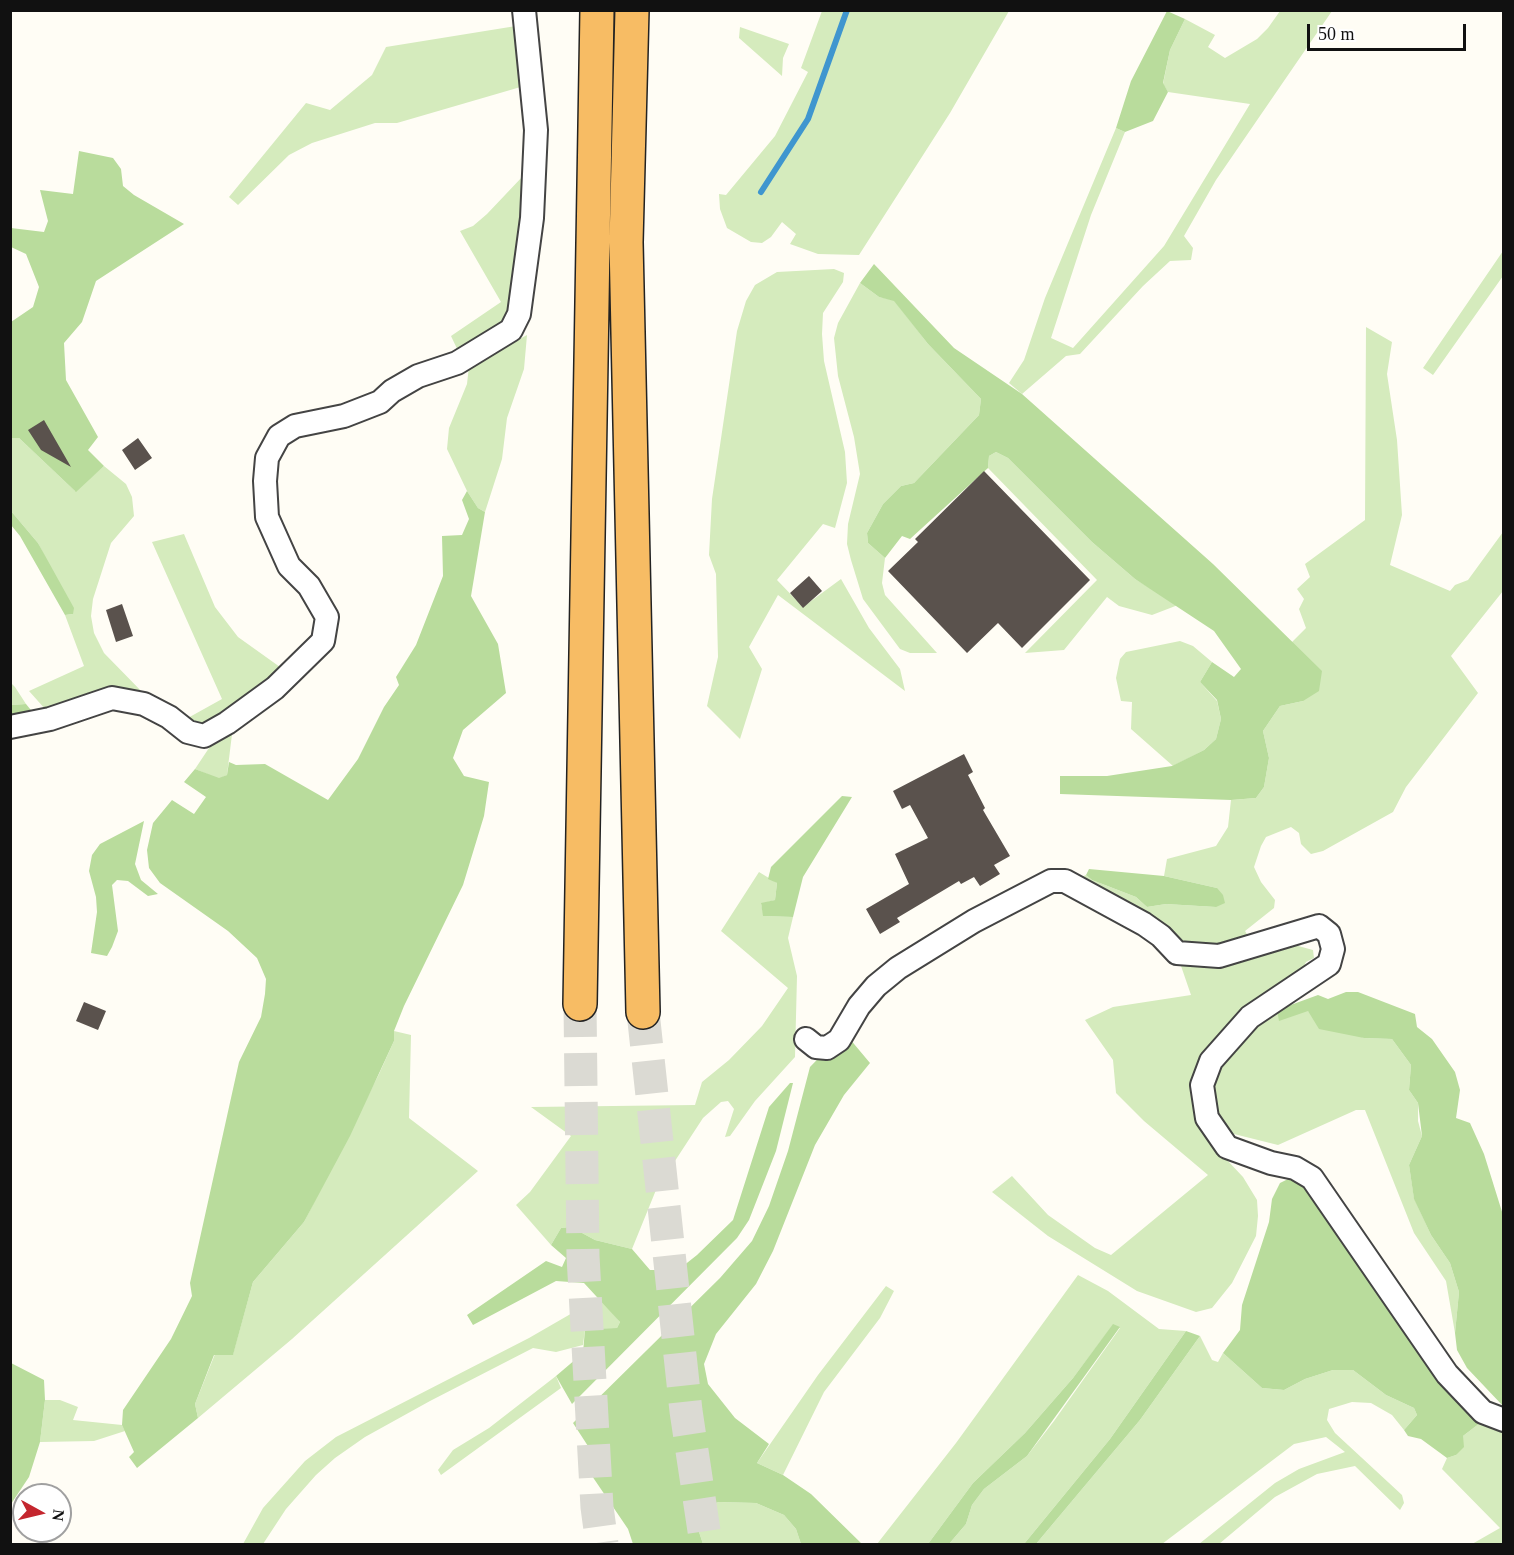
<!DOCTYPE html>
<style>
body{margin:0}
#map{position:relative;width:1514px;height:1555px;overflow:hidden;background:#fffdf5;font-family:"Times New Roman",serif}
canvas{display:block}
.frame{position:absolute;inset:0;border:12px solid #111;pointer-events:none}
.north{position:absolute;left:12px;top:1483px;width:60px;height:60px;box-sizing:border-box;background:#fff;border:2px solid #a0a0a0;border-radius:50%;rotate:98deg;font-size:16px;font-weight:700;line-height:24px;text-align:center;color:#111}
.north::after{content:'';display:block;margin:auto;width:21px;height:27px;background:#c4262e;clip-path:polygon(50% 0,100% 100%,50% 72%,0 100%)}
.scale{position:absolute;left:1307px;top:24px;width:159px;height:27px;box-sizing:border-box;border:3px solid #111;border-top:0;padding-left:8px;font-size:18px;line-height:21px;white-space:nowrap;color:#111;-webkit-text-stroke:4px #fff;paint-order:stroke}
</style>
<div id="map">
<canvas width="1514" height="1555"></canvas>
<div class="frame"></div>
<div class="north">N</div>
<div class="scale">50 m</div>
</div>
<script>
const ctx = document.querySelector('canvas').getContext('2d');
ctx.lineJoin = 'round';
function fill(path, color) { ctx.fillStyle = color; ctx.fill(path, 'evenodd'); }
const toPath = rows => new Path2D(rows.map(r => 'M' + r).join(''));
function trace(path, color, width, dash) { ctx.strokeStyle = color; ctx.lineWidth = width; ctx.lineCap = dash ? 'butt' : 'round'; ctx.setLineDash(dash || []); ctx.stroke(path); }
fill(toPath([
 [822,11,1009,11,950,113,859,255,818,254,790,244,796,234,782,222,771,237,762,243,751,242,727,228,720,209,719,194,726,195,775,136,808,72,801,68],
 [1280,11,1332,11,1216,180,1184,236,1193,248,1191,260,1170,261,1143,286,1080,354,1066,356,1022,394,1009,383,1024,360,1045,298,1116,128,1125,132,1091,215,1051,338,1073,348,1164,246,1250,104,1168,92,1163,84,1170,50,1185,19,1215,35,1208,47,1225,58,1257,39,1268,28],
 [516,26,524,86,397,123,375,123,312,143,289,155,238,205,229,197,306,103,330,110,372,75,386,47],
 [740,27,789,44,783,58,782,76,739,38],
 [523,176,528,176,511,318,460,355,451,336,501,302,460,231,473,226,487,214],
 [1503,251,1503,276,1433,375,1423,368],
 [834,269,844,273,843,282,823,313,822,334,824,361,845,452,847,483,835,528,823,524,777,580,803,607,841,579,869,628,900,669,905,691,778,595,749,647,762,669,740,739,707,706,718,657,716,574,709,555,712,499,737,331,746,301,755,285,777,272],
 [860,283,879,297,894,300,928,344,981,399,979,415,914,483,901,486,883,504,867,533,868,543,885,558,882,583,885,595,937,653,910,653,900,649,863,599,851,560,847,544,848,524,860,474,854,437,838,376,834,338,838,323],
 [1366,327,1392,342,1387,374,1397,440,1402,515,1390,565,1450,591,1455,585,1468,580,1503,532,1503,591,1451,656,1478,693,1406,787,1393,812,1323,851,1311,854,1301,844,1299,833,1291,827,1266,837,1261,846,1254,867,1261,882,1275,900,1274,908,1245,931,1250,939,1291,944,1313,950,1314,958,1306,962,1298,980,1203,1062,1218,1142,1227,1160,1243,1177,1257,1200,1258,1216,1256,1236,1232,1283,1212,1308,1196,1312,1137,1291,1048,1236,992,1192,1012,1176,1048,1215,1095,1248,1111,1255,1208,1175,1144,1121,1116,1093,1113,1060,1085,1020,1113,1007,1191,995,1180,963,1077,879,1086,875,1092,880,1136,897,1147,907,1166,904,1216,907,1217,888,1164,876,1167,859,1216,846,1228,827,1231,800,1256,798,1264,787,1269,758,1263,731,1280,706,1303,701,1302,654,1291,643,1306,628,1299,609,1304,599,1297,589,1310,577,1305,564,1365,520],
 [527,335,524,369,507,418,502,459,485,512,478,508,467,491,447,449,449,428,467,384,469,366],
 [10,438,19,438,75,491,104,466,126,484,132,497,134,516,111,543,93,599,91,616,94,633,104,653,148,698,46,710,29,691,84,666,65,615,73,614,38,543,11,511],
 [996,452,1008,458,1092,542,1135,579,1178,605,1152,615,1119,606,1107,597,1064,650,1025,653,1097,580,988,468,989,456],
 [184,534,215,607,238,637,287,672,207,730,177,724,222,699,152,542],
 [1180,641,1193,646,1212,662,1200,682,1217,701,1221,719,1216,739,1204,750,1173,766,1131,729,1132,702,1121,701,1116,678,1120,659,1126,652],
 [11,683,15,687,26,704,11,705],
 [233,726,227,775,219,779,195,769,213,742],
 [759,872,777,883,775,900,761,904,764,916,793,917,788,938,797,976,795,1057,755,1101,730,1136,725,1137,734,1109,728,1101,721,1102,703,1118,656,1190,632,1249,595,1240,571,1227,561,1228,551,1245,516,1205,530,1192,571,1136,531,1107,695,1105,702,1082,729,1060,762,1026,788,988,721,931],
 [1277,1010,1308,1011,1364,1038,1392,1039,1411,1065,1409,1090,1418,1103,1418,1121,1422,1136,1409,1165,1414,1198,1431,1235,1450,1263,1459,1292,1455,1333,1446,1281,1414,1233,1365,1110,1356,1110,1278,1145,1218,1130,1209,1077,1218,1056],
 [394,1031,411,1035,409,1118,478,1171,292,1339,198,1418,195,1404,215,1354,233,1354,253,1282,304,1222,379,1074,394,1041],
 [1078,1275,1108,1291,1159,1329,1186,1331,1110,1439,1024,1544,949,1544,966,1524,972,1505,984,1489,1027,1456,1054,1421,1120,1328,1113,1325,1073,1378,1025,1433,973,1483,928,1544,877,1544,956,1443],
 [886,1286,894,1291,880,1318,824,1392,783,1475,757,1463,818,1375],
 [600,1297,620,1322,617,1328,585,1329,583,1345,556,1352,533,1348,430,1401,365,1437,335,1458,316,1475,286,1509,263,1544,243,1544,263,1508,305,1461,336,1437,529,1338],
 [1200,1336,1212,1360,1218,1362,1223,1353,1262,1388,1284,1390,1305,1379,1333,1370,1353,1370,1386,1395,1414,1408,1417,1415,1404,1430,1392,1415,1371,1403,1352,1402,1329,1409,1327,1420,1335,1433,1402,1495,1404,1503,1400,1510,1355,1466,1317,1474,1275,1497,1219,1544,1199,1544,1275,1483,1299,1469,1345,1452,1326,1437,1294,1444,1162,1544,1036,1544,1140,1420],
 [556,1376,561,1388,441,1475,438,1470,453,1450,489,1428],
 [45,1400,60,1400,78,1407,73,1420,122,1425,125,1431,94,1441,40,1442],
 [1480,1423,1503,1431,1503,1544,1472,1544,1500,1528,1442,1469,1447,1458,1456,1455,1463,1436],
 [719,1502,756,1503,784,1515,796,1529,801,1544,703,1544,694,1517,701,1507]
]), '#d5ebbd');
fill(toPath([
 [1167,11,1185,19,1170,50,1163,83,1168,92,1153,121,1125,132,1116,128,1131,81],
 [79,151,113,158,121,169,123,186,134,195,184,224,96,281,82,322,64,343,66,380,98,437,88,450,104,466,76,492,19,438,11,438,11,322,33,307,39,287,26,254,11,247,11,228,44,232,48,221,40,190,73,194],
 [874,264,954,348,1022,394,1213,564,1322,671,1319,691,1303,701,1280,706,1263,731,1269,758,1264,787,1256,798,1231,800,1060,794,1060,776,1107,776,1172,766,1204,750,1216,739,1221,719,1217,700,1200,682,1212,662,1234,677,1241,669,1214,631,1135,579,1092,542,1008,458,996,452,989,456,988,468,910,539,902,536,885,558,868,543,867,533,883,504,901,486,914,483,979,415,981,399,928,344,894,301,879,297,860,283],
 [467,491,478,508,485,512,471,596,498,644,506,693,463,730,453,758,464,776,489,782,484,816,463,885,404,1006,394,1031,394,1041,350,1136,304,1222,253,1282,233,1355,214,1355,195,1404,198,1418,137,1468,129,1457,134,1452,122,1425,123,1410,171,1339,192,1296,190,1283,239,1062,261,1017,265,994,266,979,257,958,228,931,160,883,149,868,147,850,153,823,172,800,194,814,206,797,184,782,195,769,219,778,227,775,229,762,236,765,265,764,328,800,358,759,384,707,399,685,396,677,416,645,443,576,442,536,462,535,469,519,462,500],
 [11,511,38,543,74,608,73,614,65,615,20,536,11,525],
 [26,704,39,720,11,725,11,705],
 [842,796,852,797,803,877,793,917,763,916,761,903,775,900,777,883,768,879,771,867],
 [144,821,135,864,141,880,158,894,148,896,128,881,117,880,112,885,118,931,112,947,107,956,91,953,97,912,96,897,89,871,92,855,100,844],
 [1089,869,1164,876,1217,888,1223,895,1225,903,1216,907,1166,904,1147,907,1136,897,1092,880,1086,875],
 [1346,992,1358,992,1415,1014,1417,1027,1432,1039,1455,1072,1460,1090,1456,1118,1470,1123,1484,1154,1503,1215,1503,1406,1467,1368,1457,1350,1455,1333,1459,1292,1450,1263,1431,1235,1414,1199,1409,1165,1422,1136,1418,1103,1409,1090,1411,1065,1392,1039,1364,1038,1319,1029,1308,1011,1279,1021,1277,1010,1318,995,1328,999],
 [844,1032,870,1063,844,1095,815,1145,773,1251,756,1284,716,1334,704,1364,708,1384,735,1418,769,1444,757,1463,783,1475,811,1494,862,1544,801,1544,796,1529,784,1515,756,1503,719,1502,701,1507,694,1517,703,1544,633,1544,628,1529,590,1473,599,1463,573,1423,720,1278,752,1241,769,1206,788,1151,810,1067],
 [790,1083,793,1083,776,1151,749,1220,737,1238,572,1404,556,1376,583,1353,585,1329,617,1328,620,1322,584,1283,556,1281,473,1325,467,1315,546,1261,562,1267,566,1258,551,1245,561,1228,571,1227,595,1240,632,1249,650,1270,678,1270,697,1255,733,1220,769,1107],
 [1300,1173,1454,1398,1480,1423,1463,1436,1464,1447,1456,1455,1447,1458,1421,1439,1408,1436,1404,1430,1417,1415,1414,1408,1386,1395,1353,1370,1333,1370,1305,1379,1284,1390,1262,1388,1223,1353,1240,1330,1242,1305,1269,1222,1272,1199,1280,1183],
 [1113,1324,1120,1327,1027,1456,984,1489,972,1505,966,1524,949,1544,928,1544,973,1483,1025,1433,1073,1378],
 [1186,1331,1200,1336,1140,1420,1036,1544,1024,1544,1110,1439],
 [11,1363,44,1380,45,1400,40,1442,29,1477,11,1504]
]), '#b9dc9c');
trace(toPath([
 [761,192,808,119,847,10]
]), '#3f96cf', 6);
fill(toPath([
 [44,420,71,467,41,450,28,430],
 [138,438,152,458,135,470,122,450],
 [984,471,1090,580,1022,648,998,623,967,653,888,571,918,542,915,539],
 [809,576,822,591,803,608,790,593],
 [122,604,133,636,116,642,106,610],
 [964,754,973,772,968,775,985,808,983,810,1010,856,994,865,1000,874,980,886,974,877,961,884,959,881,897,918,900,922,880,934,866,909,909,884,895,854,928,838,910,805,902,809,893,791],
 [84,1002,106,1011,98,1030,76,1021]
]), '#5a524d');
trace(toPath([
 [580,1004,583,1256,597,1507,602,1544],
 [643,1012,686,1411,706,1544]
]), '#dbdad3', 33, [33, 16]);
const minor = toPath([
 [10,727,50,719,112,698,144,704,169,717,188,732,204,736,227,723,275,688,323,641,327,617,309,586,289,566,267,517,265,481,267,458,279,436,295,426,344,416,380,402,392,391,418,376,457,363,511,330,519,314,532,218,536,130,524,10],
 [806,1039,816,1047,827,1048,839,1040,859,1006,876,986,898,968,974,921,1051,881,1065,881,1144,924,1161,936,1177,953,1219,956,1319,926,1329,934,1333,949,1329,964,1250,1017,1211,1061,1202,1085,1207,1118,1227,1147,1271,1163,1295,1168,1312,1178,1447,1374,1483,1412,1504,1420]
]);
const trunk = toPath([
 [632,10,626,242,643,1012],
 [580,1004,597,10]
]);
trace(minor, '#444', 26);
trace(trunk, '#222', 36);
trace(minor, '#fff', 22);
trace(trunk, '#f7bc64', 33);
</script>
